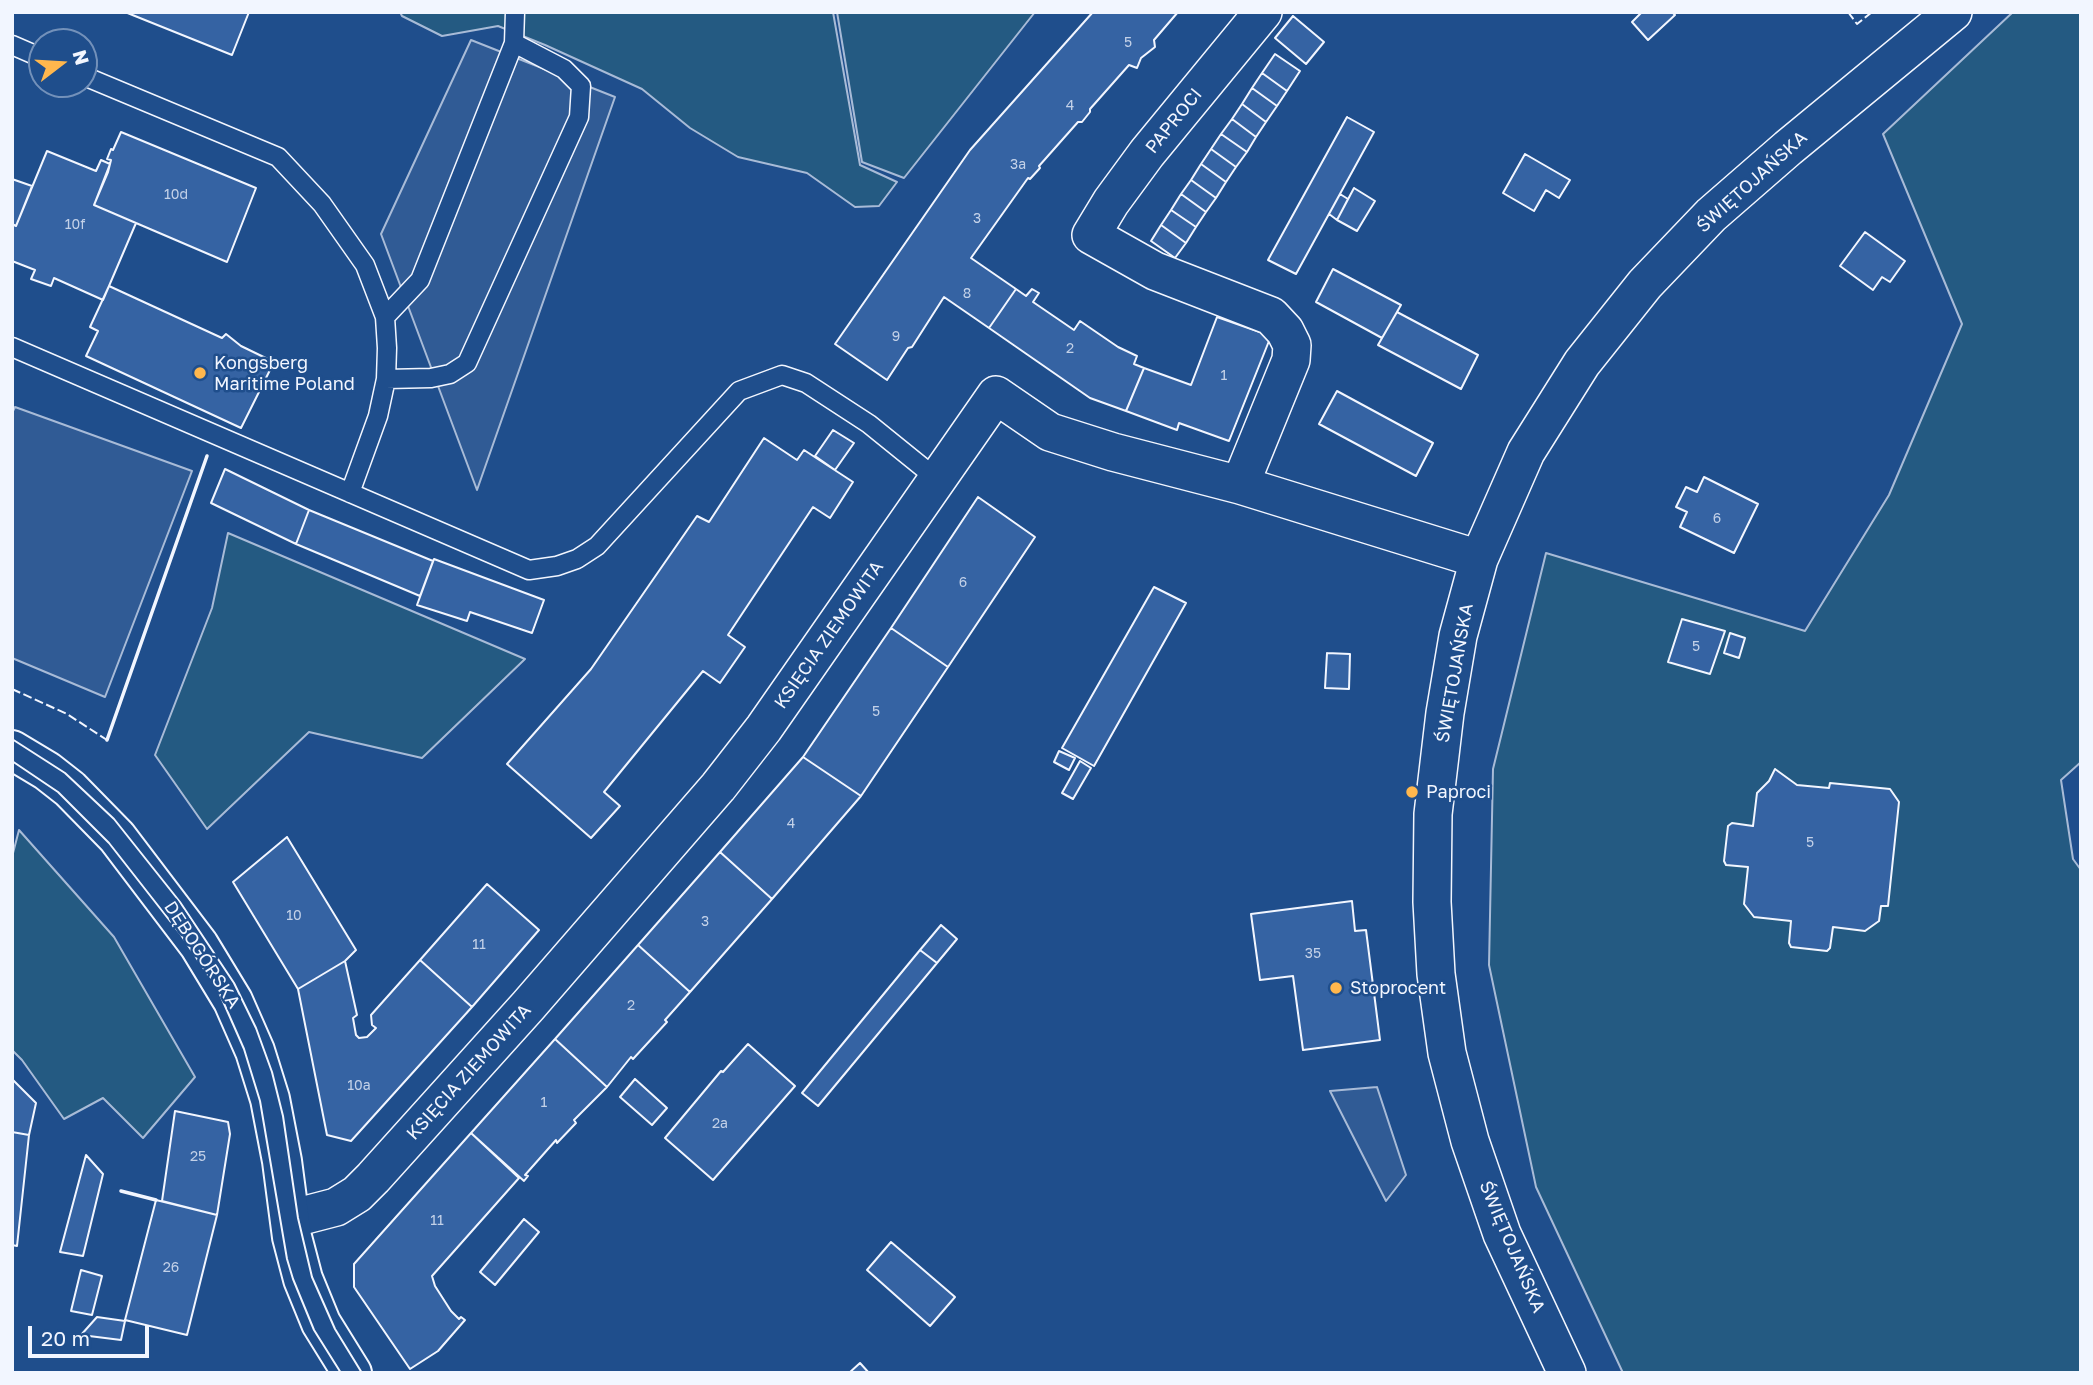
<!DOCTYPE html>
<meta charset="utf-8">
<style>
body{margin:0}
#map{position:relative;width:2093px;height:1385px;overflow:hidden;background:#1f4e8c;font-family:"Golos Text",sans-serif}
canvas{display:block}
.frame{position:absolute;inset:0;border:14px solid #f2f6ff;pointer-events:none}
.north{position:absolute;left:28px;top:28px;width:70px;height:70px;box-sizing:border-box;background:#1f4e8c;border:2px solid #7391ba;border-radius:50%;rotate:73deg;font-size:19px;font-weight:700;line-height:28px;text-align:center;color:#f2f6ff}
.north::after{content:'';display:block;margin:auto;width:24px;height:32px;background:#ffb74d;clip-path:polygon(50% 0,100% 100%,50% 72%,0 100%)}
.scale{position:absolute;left:28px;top:1326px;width:121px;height:32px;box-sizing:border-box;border:4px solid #f2f6ff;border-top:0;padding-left:9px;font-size:21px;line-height:24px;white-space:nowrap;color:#f2f6ff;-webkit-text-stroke:5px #1f4e8c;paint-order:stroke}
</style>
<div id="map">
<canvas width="2093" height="1385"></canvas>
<div class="frame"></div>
<div class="north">N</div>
<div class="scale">20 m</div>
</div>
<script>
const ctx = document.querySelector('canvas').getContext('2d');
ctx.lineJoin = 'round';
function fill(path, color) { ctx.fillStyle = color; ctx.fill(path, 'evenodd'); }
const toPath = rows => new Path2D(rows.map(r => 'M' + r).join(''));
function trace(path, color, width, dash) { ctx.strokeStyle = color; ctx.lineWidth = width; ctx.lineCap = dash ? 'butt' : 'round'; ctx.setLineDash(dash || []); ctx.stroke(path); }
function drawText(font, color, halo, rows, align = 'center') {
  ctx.font = font + ' "Golos Text",sans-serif'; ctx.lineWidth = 5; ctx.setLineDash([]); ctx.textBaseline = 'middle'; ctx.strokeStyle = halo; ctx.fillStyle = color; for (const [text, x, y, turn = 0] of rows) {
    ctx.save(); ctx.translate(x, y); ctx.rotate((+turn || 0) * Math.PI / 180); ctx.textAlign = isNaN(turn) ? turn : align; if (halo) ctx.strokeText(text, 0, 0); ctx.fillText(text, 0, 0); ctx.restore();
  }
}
const green = toPath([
 [400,12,833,12,860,165,897,182,879,206,855,207,807,173,738,157,690,128,642,89,545,45,498,26,442,36,402,16,400,12],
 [837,12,1035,12,904,178,862,162,837,12],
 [2013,12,2081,12,2081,762,2061,780,2073,859,2081,870,2081,1373,1623,1373,1536,1187,1489,965,1493,769,1546,553,1805,631,1889,495,1962,324,1883,134,2013,12],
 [228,533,525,659,422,758,309,732,207,829,155,755,212,608,228,533],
 [19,830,114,937,195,1077,143,1138,103,1098,64,1119,22,1060,12,1050,12,857,19,830]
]);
fill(green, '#245a82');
trace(green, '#a8bbd7', 2);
const parking = toPath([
 [471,40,615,97,477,490,381,234,471,40],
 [15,407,192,471,105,697,12,658,12,413,15,407],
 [1377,1087,1406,1175,1386,1201,1330,1091,1377,1087]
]);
fill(parking, '#305b95');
trace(parking, '#a8bbd7', 2);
const building = toPath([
 [125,12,249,12,232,55,125,12],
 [1093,12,1178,12,1154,40,1155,47,1141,58,1137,68,1129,65,1090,109,1090,112,1082,122,1078,122,1039,166,1040,168,1030,179,1028,178,971,258,1016,289,989,328,944,297,912,347,908,348,887,380,835,344,970,150,1093,12],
 [1642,12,1672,12,1675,15,1648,40,1632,22,1642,12],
 [1293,16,1324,42,1306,64,1275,38,1293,16],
 [1275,54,1300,71,1287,91,1262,73,1275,54],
 [1262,73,1287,91,1277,106,1252,88,1262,73],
 [1252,88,1277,106,1266,122,1242,104,1252,88],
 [1242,104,1266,122,1256,137,1232,119,1242,104],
 [1347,117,1374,132,1296,274,1268,260,1347,117],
 [1232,119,1256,137,1247,152,1221,134,1232,119],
 [121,132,256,188,227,262,94,205,108,172,111,160,107,159,111,149,113,150,121,132],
 [1221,134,1247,152,1236,167,1211,149,1221,134],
 [1211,149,1236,167,1226,182,1201,164,1211,149],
 [47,151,96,171,101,160,110,164,94,205,136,223,103,300,54,278,51,286,31,279,35,270,12,261,12,224,16,226,47,151],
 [1525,154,1570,180,1559,198,1546,190,1534,211,1503,193,1525,154],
 [1201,164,1226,182,1216,198,1191,180,1201,164],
 [12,179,32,186,16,226,12,224,12,179],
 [1191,180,1216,198,1206,212,1181,194,1191,180],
 [1354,188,1375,201,1357,231,1337,220,1354,188],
 [1181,194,1206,212,1196,227,1171,210,1181,194],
 [1340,194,1348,199,1337,220,1329,214,1340,194],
 [1171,210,1196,227,1186,243,1161,225,1171,210],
 [1161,225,1186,243,1175,258,1151,241,1161,225],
 [1865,232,1905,261,1890,282,1882,277,1873,290,1840,266,1865,232],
 [1333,269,1401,305,1382,338,1316,302,1333,269],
 [109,286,222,338,226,334,241,346,274,362,241,428,86,356,98,331,90,327,109,286],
 [1016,289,1026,296,1032,289,1039,293,1033,302,1074,330,1080,321,1118,347,1137,356,1134,364,1144,368,1126,411,1090,398,989,328,1016,289],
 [1397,312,1478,355,1461,389,1378,345,1397,312],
 [1217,317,1271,336,1229,441,1179,423,1177,430,1126,411,1144,368,1191,385,1217,317],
 [1337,391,1433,443,1416,476,1319,424,1337,391],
 [833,430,854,443,835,470,815,456,833,430],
 [764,438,797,460,804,450,853,482,830,518,813,507,728,635,745,647,720,683,703,671,604,792,620,806,591,838,507,764,591,669,697,516,709,522,764,438],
 [225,469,309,510,296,544,211,503,225,469],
 [1704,477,1758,504,1734,553,1680,527,1687,512,1676,507,1686,487,1697,492,1704,477],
 [978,497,1035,537,948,667,891,628,978,497],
 [309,510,433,561,420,596,296,544,309,510],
 [434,559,544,600,532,633,470,612,467,621,417,605,434,559],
 [1154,587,1186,603,1094,766,1062,748,1154,587],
 [1682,619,1725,631,1710,674,1668,662,1682,619],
 [891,628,948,667,861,796,803,757,891,628],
 [1730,633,1745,638,1739,658,1724,653,1730,633],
 [1327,653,1350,654,1349,689,1325,688,1327,653],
 [1059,751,1075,758,1069,770,1054,762,1059,751],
 [803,757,861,796,772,899,720,852,803,757],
 [1080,761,1091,768,1073,799,1062,793,1080,761],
 [1775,769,1797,785,1829,788,1830,783,1890,789,1899,802,1888,906,1881,906,1879,921,1865,931,1833,927,1830,948,1827,951,1791,947,1789,943,1791,921,1754,917,1744,904,1748,867,1726,865,1724,861,1728,826,1732,823,1753,826,1757,793,1769,781,1775,769],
 [287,837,356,950,345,961,298,989,233,882,287,837],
 [720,852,772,899,690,992,638,945,720,852],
 [487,884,539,930,472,1007,420,960,487,884],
 [1352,901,1355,931,1366,930,1380,1040,1303,1050,1293,976,1260,980,1251,914,1352,901],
 [941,925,957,939,937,963,920,950,941,925],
 [638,945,690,992,665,1020,667,1022,633,1059,631,1057,607,1087,555,1039,638,945],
 [920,950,937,963,818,1106,802,1093,920,950],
 [420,960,472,1007,351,1141,327,1135,298,989,345,961,357,1015,353,1018,356,1035,359,1038,367,1037,376,1028,372,1025,371,1015,420,960],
 [555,1039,607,1087,574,1120,576,1123,557,1143,556,1140,525,1175,528,1176,524,1181,471,1133,555,1039],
 [748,1044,795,1086,713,1180,665,1138,721,1071,723,1072,748,1044],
 [12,1079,36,1103,29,1135,12,1132,12,1079],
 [635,1079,667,1108,652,1125,620,1097,635,1079],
 [175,1111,228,1122,230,1134,217,1215,162,1201,175,1111],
 [12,1132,29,1135,17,1246,12,1245,12,1132],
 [471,1133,519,1178,432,1276,435,1286,451,1311,459,1319,461,1317,465,1320,438,1351,410,1369,354,1287,354,1264,471,1133],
 [86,1155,103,1174,83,1256,60,1252,86,1155],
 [156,1200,217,1215,187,1335,125,1320,156,1200],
 [524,1219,539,1232,495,1285,480,1272,524,1219],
 [891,1242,955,1297,930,1326,867,1270,891,1242],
 [81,1270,102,1276,92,1315,71,1311,81,1270],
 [97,1317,125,1321,121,1340,81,1335,97,1317],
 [860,1363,869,1373,849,1373,860,1363]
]);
fill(building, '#3563a3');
trace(building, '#f2f6ff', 2);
const lane = toPath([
 [12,45,42,58],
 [84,76,278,157,322,204,365,265,385,317,387,348,386,379,378,416,350,493],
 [385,317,420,280,514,43,515,12],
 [12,347,529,570,557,566,577,559,597,546,739,391,782,375,806,383,869,424,937,479],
 [386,379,431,378,450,374,467,363,579,117,581,86,564,69,514,43]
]);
const street = toPath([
 [1240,485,1291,360,1292,345,1285,331,1271,316,1155,271,1091,235,1111,202,1147,153,1263,12],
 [290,1219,336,1207,357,1194,373,1178,528,1006,718,787,764,728,996,395,1050,432,1113,452,1240,485,1479,559],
 [1567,1373,1502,1234,1470,1141,1447,1053,1436,974,1432,902,1433,814,1445,713,1458,636,1479,559,1526,452,1582,363,1645,284,1711,215,1788,148,1953,12]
]);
const secondary = toPath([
 [12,750,47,771,70,789,117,837,199,945,233,1001,255,1051,270,1099,282,1161,292,1237,303,1279,321,1323,352,1373]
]);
trace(lane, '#f2f6ff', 21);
trace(street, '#f2f6ff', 40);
trace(secondary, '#f2f6ff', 42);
trace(lane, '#1f4e8c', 18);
trace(street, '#1f4e8c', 37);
trace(secondary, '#1f4e8c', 38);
trace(toPath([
 [12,739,65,773,114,819,180,902,234,983,256,1028,272,1072,283,1116,298,1218,312,1277,335,1329,362,1373],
 [12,761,58,792,109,843,181,935,218,990,244,1049,260,1101,287,1259,293,1279,314,1330,341,1373]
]), '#f2f6ff', 2);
trace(toPath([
 [1848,12,1857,24,1872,12],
 [12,689,67,714,107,740]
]), '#f2f6ff', 2, [9, 3.5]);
trace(toPath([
 [107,740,207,456],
 [121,1191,156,1200]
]), '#f2f6ff', 3.5);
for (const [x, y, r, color] of [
 [200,373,7,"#ffb74d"],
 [1412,792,7,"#ffb74d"],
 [1336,988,7,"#ffb74d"]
]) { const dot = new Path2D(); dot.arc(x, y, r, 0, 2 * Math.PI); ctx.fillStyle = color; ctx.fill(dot); trace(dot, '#1f4e8c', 2.5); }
drawText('14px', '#c3d1e8', null, [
 ["5",1128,43],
 ["4",1070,106],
 ["3a",1018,165],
 ["10d",176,195],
 ["3",977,219],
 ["10f",75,225],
 ["8",967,294],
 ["9",896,337],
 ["2",1070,349],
 ["1",1224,376],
 ["6",1717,519],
 ["6",963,583],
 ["5",1696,647],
 ["5",876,712],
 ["4",791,824],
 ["5",1810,843],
 ["10",294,916],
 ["3",705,922],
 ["11",479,945],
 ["35",1313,954],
 ["2",631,1006],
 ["10a",359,1086],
 ["1",544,1103],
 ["2a",720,1124],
 ["25",198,1157],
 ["11",437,1221],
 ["26",171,1268]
]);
drawText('18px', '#f2f6ff', '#1f4e8c', [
 ["PAPROCI",1174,121,-51],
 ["ŚWIĘTOJAŃSKA",1752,182,-42],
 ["KSIĘCIA ZIEMOWITA",829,635,-55],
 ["ŚWIĘTOJAŃSKA",1455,673,-80],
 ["DĘBOGÓRSKA",202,955,57],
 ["KSIĘCIA ZIEMOWITA",469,1072,-48],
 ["ŚWIĘTOJAŃSKA",1512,1247,67]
]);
drawText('18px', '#f2f6ff', '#1f4e8c', [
 ["Kongsberg",214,363],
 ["Maritime Poland",214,384],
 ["Paproci",1426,792],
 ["Stoprocent",1350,988]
], 'left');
</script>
